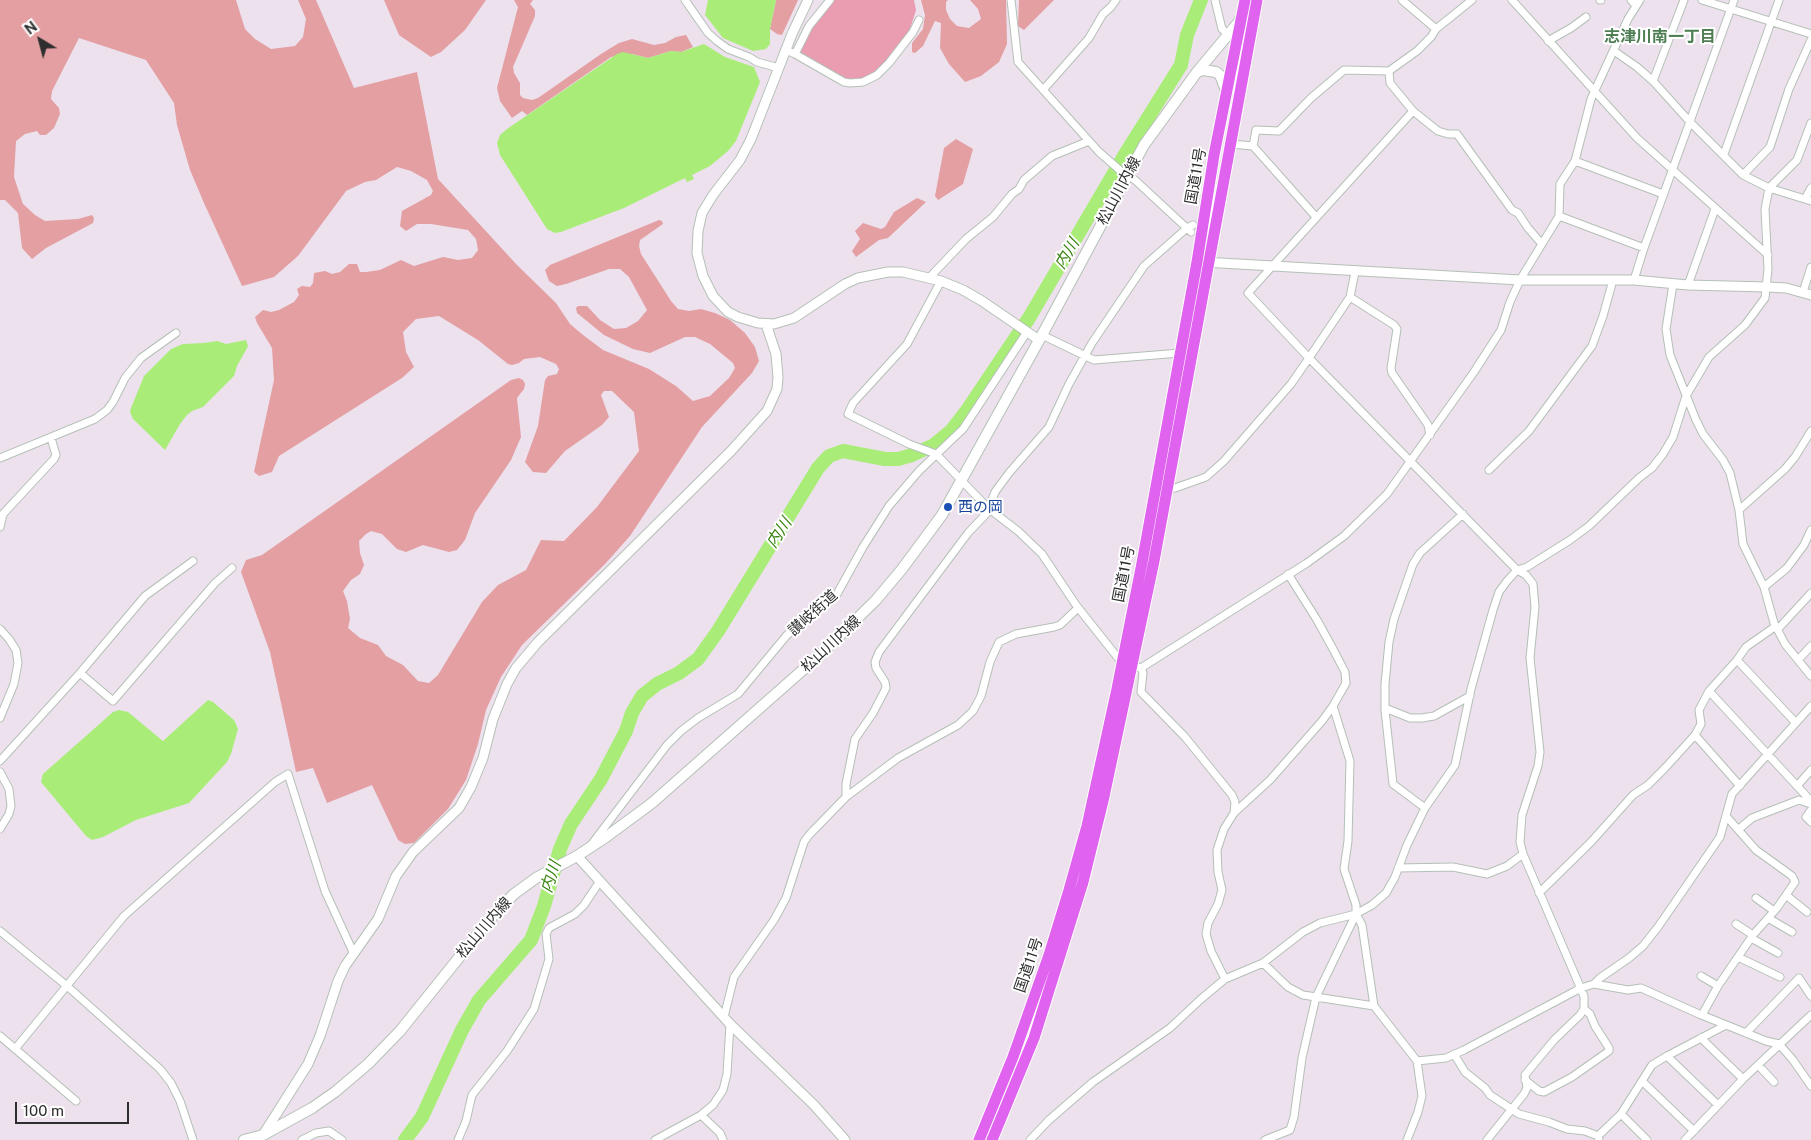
<!DOCTYPE html>
<meta charset="utf-8">
<style>
body{margin:0}
#map{position:relative;width:1811px;height:1140px;overflow:hidden;background:#ede1ee;font-family:"Public Sans",sans-serif}
canvas{display:block}
.north{position:absolute;left:15px;top:15px;width:50px;height:50px;-webkit-text-stroke:4px #fff;paint-order:stroke;rotate:323deg;font-size:14px;font-weight:700;line-height:20px;text-align:center;color:#2e2e2e}
.north::after{content:'';display:block;margin:auto;width:18px;height:22px;background:#2e2e2e;clip-path:polygon(50% 0,100% 100%,50% 72%,0 100%)}
.scale{position:absolute;left:15px;top:1102px;width:114px;height:22px;box-sizing:border-box;border:2px solid #2e2e2e;border-top:0;padding-left:6px;font-size:15px;line-height:18px;white-space:nowrap;color:#2e2e2e;-webkit-text-stroke:4px #fff;paint-order:stroke}
</style>
<div id="map">
<canvas width="1811" height="1140"></canvas>
<div class="north">N</div>
<div class="scale">100 m</div>
</div>
<script>
const ctx = document.querySelector('canvas').getContext('2d');
ctx.lineJoin = 'round';
function fill(path, color) { ctx.fillStyle = color; ctx.fill(path, 'evenodd'); }
const toPath = rows => new Path2D(rows.map(r => 'M' + r).join(''));
function trace(path, color, width, dash) { ctx.strokeStyle = color; ctx.lineWidth = width; ctx.lineCap = dash ? 'butt' : 'round'; ctx.setLineDash(dash || []); ctx.stroke(path); }
function drawText(font, color, halo, rows, align = 'center') {
  ctx.font = font + ' "Public Sans","Noto Sans JP",sans-serif'; ctx.lineWidth = 4; ctx.setLineDash([]); ctx.textBaseline = 'middle'; ctx.strokeStyle = halo; ctx.fillStyle = color; for (const [text, x, y, turn = 0] of rows) {
    ctx.save(); ctx.translate(x, y); ctx.rotate((+turn || 0) * Math.PI / 180); ctx.textAlign = isNaN(turn) ? turn : align; if (halo) ctx.strokeText(text, 0, 0); ctx.fillText(text, 0, 0); ctx.restore();
  }
}
fill(toPath([
 [0,0,236,0,245,29,255,39,271,49,295,46,303,37,306,19,298,0,316,0,354,88,417,72,438,179,517,265,556,303,570,324,583,335,603,350,649,369,676,386,693,401,710,396,729,378,735,368,733,363,710,344,695,337,685,337,650,353,633,349,604,335,577,313,576,308,578,306,587,306,600,320,614,329,626,328,638,321,647,310,629,277,620,269,609,269,566,284,557,286,549,281,545,270,550,265,659,220,662,221,663,224,640,240,639,246,641,254,671,301,678,309,689,311,701,309,715,313,730,320,745,333,755,347,759,361,752,373,702,427,630,536,605,564,522,645,501,677,486,710,478,744,466,780,448,809,414,843,405,844,398,840,372,785,327,803,313,768,296,772,270,652,241,572,246,560,262,555,511,380,519,378,523,380,525,384,524,389,517,398,521,437,511,460,475,513,465,540,457,550,449,552,423,545,406,552,397,549,382,534,371,531,366,534,359,541,360,553,364,565,360,574,351,580,343,591,347,601,350,619,348,628,360,638,378,645,386,656,403,665,418,681,429,683,438,675,482,602,498,585,526,570,541,540,564,541,597,507,639,451,634,412,612,391,604,391,601,395,609,417,602,425,565,451,546,473,533,472,525,462,538,426,545,380,548,376,557,374,559,369,556,364,540,357,524,359,519,363,512,365,508,364,478,340,439,316,416,319,403,332,406,352,414,367,402,378,279,456,272,472,259,476,254,472,274,380,272,348,257,323,255,317,263,310,271,312,279,310,294,302,299,295,297,289,302,286,310,287,313,283,314,273,325,271,332,274,340,272,349,264,357,264,360,272,366,272,380,270,401,260,414,266,443,257,458,260,472,258,478,250,476,239,468,230,431,224,417,224,406,231,400,226,402,211,431,195,433,191,427,180,411,171,397,167,376,180,365,182,346,191,298,256,274,277,242,286,204,203,190,170,177,125,174,103,146,60,79,38,52,91,51,99,59,108,60,114,54,128,46,135,40,135,37,131,25,134,16,141,14,177,23,204,35,215,45,221,78,219,92,215,94,218,93,223,46,248,32,259,22,248,18,213,5,200,0,200],
 [384,0,486,0,465,30,441,52,431,57,399,35],
 [514,0,533,0,530,4,535,10,535,16,513,67,514,73,520,83,520,95,523,98,532,100,538,98,601,54,619,43,632,39,654,45,665,43,676,37,686,35,693,47,681,52,671,51,648,58,632,54,611,57,527,115,522,111,512,118,500,101,497,88,518,7],
 [776,0,798,0,782,35,777,34,770,29],
 [921,0,948,0,946,2,946,10,950,19,957,26,969,28,981,19,978,9,970,0,1006,0,1007,44,999,62,981,76,965,82,949,64,940,48,941,23,935,21,923,46,915,53,912,52,912,43,923,29,925,15],
 [1019,0,1054,0,1024,30,1018,26],
 [956,139,973,149,963,184,938,200,935,196,944,148],
 [917,198,926,202,888,238,879,240,856,257,852,251,860,239,855,231,863,223,881,229,885,227,894,212]
]), '#e39fa1');
fill(toPath([
 [833,0,914,0,916,10,910,29,887,60,876,73,867,78,847,80,799,53,813,26]
]), '#ea9cb0');
fill(toPath([
 [708,0,776,0,770,29,770,44,766,49,753,51,723,38,705,15],
 [704,44,725,57,754,67,760,82,736,141,728,151,710,166,692,175,694,179,687,182,685,178,624,208,561,232,555,233,547,229,500,155,497,143,500,135,507,129,617,54,623,52,648,58,671,51,681,52],
 [246,340,248,346,246,350,237,366,234,376,203,407,192,411,187,415,180,424,165,450,133,419,130,412,131,408,144,376,171,349,183,344,204,343,217,341,226,344],
 [208,700,213,702,234,720,238,729,231,754,227,762,189,803,136,820,103,837,92,840,86,836,41,782,43,774,113,712,119,710,128,712,163,741]
]), '#a9ed78');
trace(toPath([
 [405,1140,422,1117,462,1030,479,1000,531,940,544,906,560,849,571,824,601,779,626,731,632,713,642,696,657,684,679,673,698,659,718,631,818,468,829,456,843,451,885,459,898,459,912,455,934,445,951,431,968,409,1029,318,1124,156,1181,65,1187,35,1201,0]
]), '#a9ed78', 14);
const minor = toPath([
 [685,0,708,33,717,41,728,49,749,57,757,62,779,68],
 [1011,0,1018,62,1099,152,1122,172,1135,180,1191,232],
 [1215,0,1222,29,1228,34],
 [1402,0,1436,29],
 [1512,0,1637,138,1768,255],
 [1600,0,1601,0],
 [1631,0,1636,6],
 [1702,0,1811,34],
 [1548,41,1571,28,1586,17],
 [786,50,795,54,809,26,830,0],
 [1614,51,1637,67,1653,81,1690,122,1743,175,1769,188,1811,201],
 [795,54,844,82,850,83,863,82,877,75,889,63,913,32,919,20],
 [1389,71,1390,83,1413,111,1438,131,1448,134,1457,134,1512,210,1518,213,1528,228,1541,243],
 [1653,81,1684,0],
 [1043,90,1089,38,1103,14,1111,7,1116,0],
 [1413,111,1248,293,1309,358,1517,570,1526,575,1533,584,1535,607,1530,658,1540,752,1538,766,1522,815,1520,842,1523,854,1584,996,1584,1009,1580,1015,1554,1040,1525,1075,1527,1088,1524,1094,1487,1140],
 [1231,144,1253,146,1316,217],
 [1253,146,1256,130,1279,131,1311,98,1344,70,1389,71,1417,51,1431,37,1436,29,1472,0],
 [1724,154,1779,0],
 [1575,161,1663,194],
 [1743,175,1770,147,1789,89,1811,40],
 [1805,199,1811,188],
 [1559,216,1644,248],
 [929,278,966,239,993,217,1012,194,1019,189,1024,180,1052,156,1089,141],
 [1634,280,1644,248,1734,0],
 [941,281,907,344,853,403,848,414,909,444,936,454,988,508,1018,531,1042,554,1076,605,1122,663,1141,668,1307,563,1344,536,1387,494,1474,372,1501,330,1510,302,1520,280,1559,216,1560,184,1575,161,1591,99,1628,19,1640,0],
 [1673,284,1666,329,1670,355,1696,420,1703,434,1723,460,1730,473,1739,510,1743,544,1764,587,1774,623,1785,644,1811,676],
 [1688,285,1715,209],
 [1803,292,1811,267],
 [1350,297,1394,325,1397,329,1391,368,1392,373,1428,425,1430,435],
 [1042,335,1094,360,1180,353],
 [0,458,95,419,107,410,113,402,125,378,141,358,176,333],
 [1489,470,1529,431,1592,346,1603,316,1613,280],
 [1164,486,1175,488,1206,477,1224,461,1291,384,1309,358,1350,297,1355,272],
 [1739,510,1785,469,1795,457,1811,431],
 [0,527,3,514,54,459,56,455,51,438],
 [1764,587,1787,568,1804,545,1811,530],
 [0,629,9,639,16,650,18,663,14,684,0,718],
 [1778,629,1811,593],
 [1737,660,1796,723],
 [1798,660,1811,646],
 [1141,668,1143,673,1141,692,1185,737,1232,795,1235,802,1234,813],
 [80,673,113,701,215,583,232,568],
 [1709,691,1811,801],
 [1385,708,1410,718,1422,718,1434,716,1470,696],
 [0,761,80,673,145,596,193,561],
 [0,772,9,789,11,806,9,814,0,829],
 [1740,786,1695,735,1701,724,1699,710,1709,691,1737,660,1746,647,1776,626],
 [1797,786,1811,770],
 [846,797,898,758,958,725,973,711,981,696,990,662,999,642,1016,634,1054,627,1060,625,1078,608],
 [1425,808,1393,784,1385,710,1385,684,1389,642,1394,619,1413,564,1420,553,1463,514],
 [1811,810,1806,817,1811,822],
 [1739,829,1752,818,1799,800,1811,804],
 [591,845,667,745,681,731,698,718,738,694,787,635,837,594,863,547,889,506,919,471,963,429,1027,332],
 [1398,868,1453,867,1487,874,1507,866,1523,854],
 [1539,893,1591,842,1633,795,1648,785,1665,768,1695,735],
 [1786,895,1807,912],
 [1756,898,1774,911],
 [1356,914,1362,925,1374,1006,1417,1061,1422,1096,1418,1112,1407,1140],
 [1768,918,1792,932],
 [1736,924,1753,935],
 [0,931,67,986,160,1069,171,1083,180,1101,193,1140],
 [1751,938,1778,953],
 [1738,957,1780,977],
 [1263,963,1288,987,1303,995,1374,1006],
 [1701,976,1718,986],
 [1225,979,1211,951,1206,934,1208,923,1218,904,1222,890,1218,872,1217,850,1224,829,1234,813,1270,780,1322,721,1333,706,1346,683,1345,672,1333,649,1317,620,1288,574],
 [1594,984,1600,978,1629,958,1643,946,1658,927,1720,837,1732,794,1811,706],
 [1702,1015,1718,986,1753,935,1777,908,1795,882,1792,876,1756,850,1726,816],
 [724,1017,734,977,774,920,786,898,804,842,809,835,846,797,846,784,855,739,873,713,886,688,885,682,876,668,875,662,879,652,968,533,987,513,995,492,1009,473,1049,427,1069,384,1092,343,1144,266,1187,228,1193,225],
 [1746,1033,1799,978,1811,996],
 [0,1036,76,1101],
 [1701,1038,1743,1079],
 [15,1049,124,916,275,782,288,774,325,891,354,954],
 [1454,1054,1465,1072,1485,1088,1490,1095,1519,1114,1549,1122,1567,1129,1585,1131,1598,1136,1599,1140],
 [1667,1056,1718,1105],
 [1417,1061,1446,1058,1464,1050,1581,988,1594,984,1628,990,1641,988,1699,1014,1766,1041,1779,1044,1793,1060,1811,1086],
 [1758,1065,1774,1082],
 [1525,1080,1539,1091,1544,1092,1572,1077,1609,1051,1609,1048,1595,1026,1590,1014,1584,1009],
 [1642,1081,1694,1131],
 [1621,1114,1647,1140],
 [701,1115,720,1133,723,1140],
 [1598,1136,1621,1114,1652,1065,1667,1056,1726,1025],
 [302,1140,316,1133,329,1131,342,1140],
 [458,1140,466,1121,472,1095,507,1051,534,1009,549,959,546,934,549,928,575,914,584,905,600,881],
 [655,1140,701,1115,713,1105,723,1090,727,1074,730,1024],
 [1030,1140,1049,1120,1093,1082,1170,1028,1201,999,1225,979,1263,963,1303,932,1320,923,1356,914,1372,905,1386,893,1395,877,1407,845,1425,808,1455,765,1471,689,1493,610,1499,592,1507,581,1517,570,1527,567,1570,540,1589,526,1639,478,1652,468,1663,454,1673,437,1686,396,1709,357,1745,325,1765,298,1768,269,1765,209,1769,188,1797,160,1811,123],
 [1265,1140,1290,1130,1294,1117,1302,1058,1316,997,1356,914,1356,905,1344,869,1348,841,1350,761,1333,706],
 [1685,1140,1743,1079,1811,1015]
]);
const tertiary = toPath([
 [808,0,792,34,751,139,740,160,713,195,702,213,698,231,697,253,703,276,713,296,728,312,738,317,758,323,774,324,794,318,845,284,858,278,888,272,903,272,941,281,963,290,982,301,1039,340],
 [1203,262,1520,280,1634,280,1688,285,1767,287,1786,288,1811,295],
 [577,856,730,1024,814,1105,845,1140],
 [263,1135,308,1064,320,1036,338,981,345,966,378,919,396,876,413,852,459,808,471,787,483,758,493,719,507,684,516,668,538,642,731,451,767,411,777,389,778,377,776,354,766,324]
]);
const secondary = toPath([
 [1197,72,1203,70,1216,72,1220,75,1227,93],
 [244,1140,263,1135,312,1108,335,1092,368,1064,400,1031,490,919,514,894,536,878,577,856,606,837,652,803,822,653,876,600,902,569,942,515,1042,335,1144,145,1197,72,1242,18]
]);
const trunk = toPath([
 [979,1140,1013,1057,1049,955,1069,890,1087,826,1117,689,1142,563,1197,262,1214,155,1245,0],
 [992,1140,1034,1038,1083,882,1103,801,1154,561,1257,0]
]);
trace(minor, '#b4c0b6', 9);
trace(tertiary, '#b4c0b6', 11);
trace(secondary, '#b4c0b6', 12);
trace(trunk, '#fff', 13);
trace(minor, '#fff', 7);
trace(tertiary, '#fff', 9);
trace(secondary, '#fff', 10);
trace(trunk, '#e063f0', 11);
for (const [x, y, r, color] of [
 [948,507,5,"#1a4fb4"]
]) { const dot = new Path2D(); dot.arc(x, y, r, 0, 2 * Math.PI); ctx.fillStyle = color; ctx.fill(dot); trace(dot, '#fff', 2); }
drawText('15px', '#2e2e2e', '#fff', [
 ["国道11号",1196,176,-80],
 ["松山川内線",1119,191,-62],
 ["国道11号",1124,574,-79],
 ["讃岐街道",813,613,-42],
 ["松山川内線",831,644,-43],
 ["松山川内線",484,928,-49],
 ["国道11号",1029,965,-71]
]);
drawText('15px', '#164399', '#fff', [
 ["西の岡",958,507]
], 'left');
drawText('bold 16px', '#4e7e54', '#fff', [
 ["志津川南一丁目",1660,37]
]);
drawText('italic 16px', '#388311', '#fff', [
 ["内川",1067,254,-59],
 ["内川",779,533,-57],
 ["内川",551,877,-72]
]);
</script>
